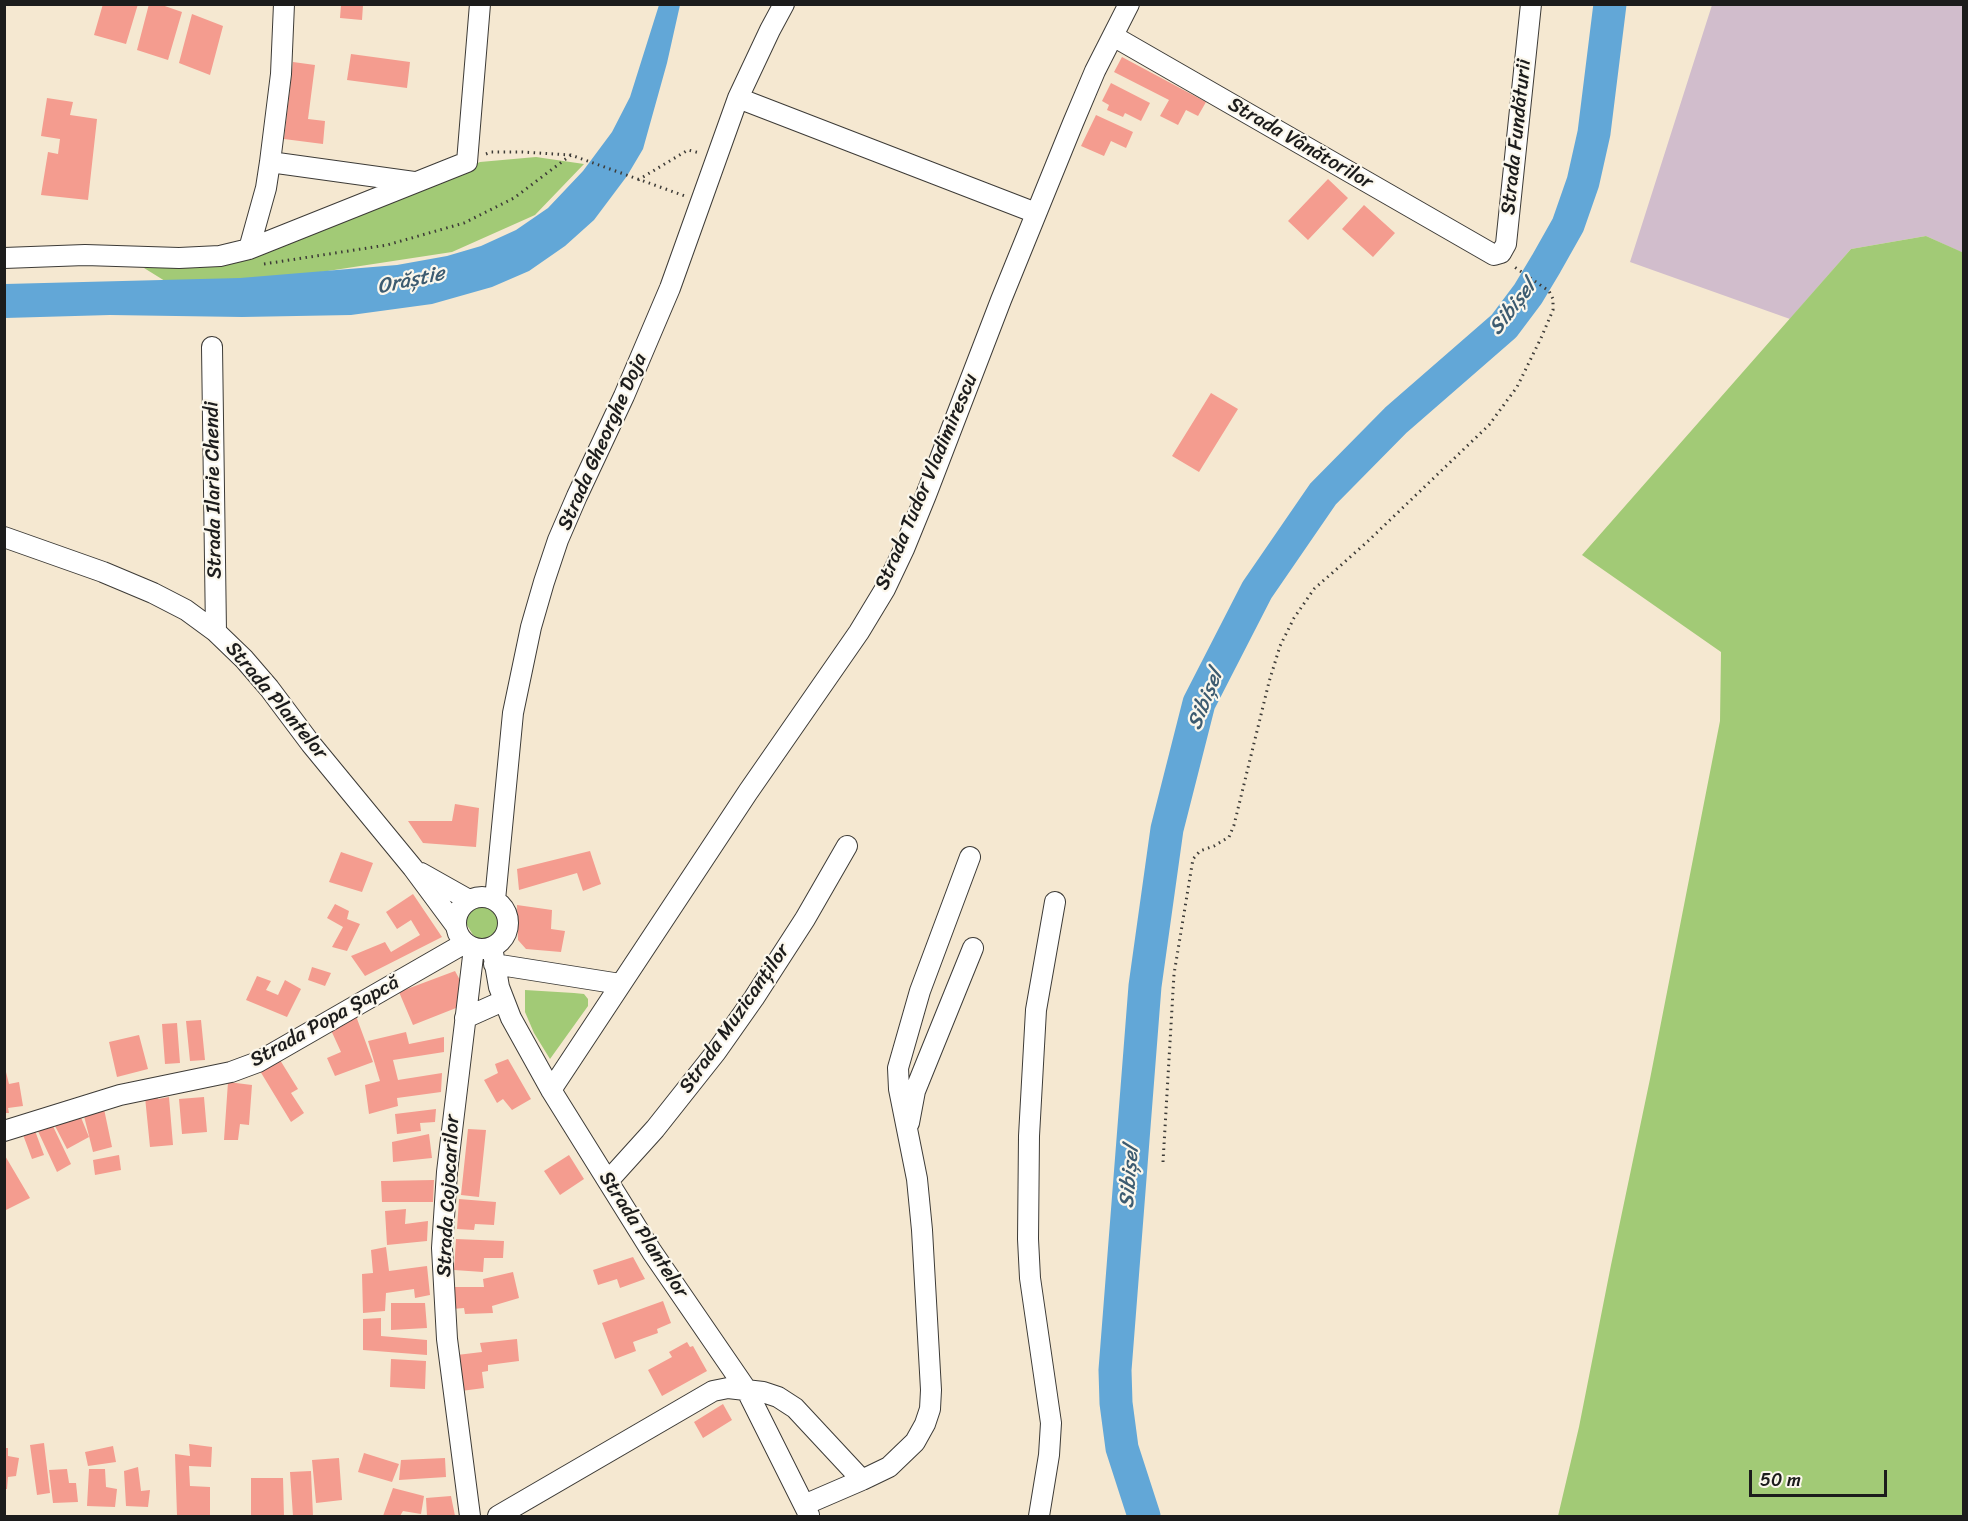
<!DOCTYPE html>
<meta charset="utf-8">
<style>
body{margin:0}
#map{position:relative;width:1968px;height:1521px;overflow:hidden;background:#f5e8d1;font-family:Sriracha,sans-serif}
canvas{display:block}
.frame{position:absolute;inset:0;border:6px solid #1c1c1c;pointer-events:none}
.scale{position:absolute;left:1749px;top:1470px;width:138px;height:27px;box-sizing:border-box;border:3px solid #1c1c1c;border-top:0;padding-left:8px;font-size:18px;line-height:21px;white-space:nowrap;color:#1c1c1c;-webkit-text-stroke:4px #fbf7ec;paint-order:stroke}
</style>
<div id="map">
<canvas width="1968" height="1521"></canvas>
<div class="frame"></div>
<div class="scale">50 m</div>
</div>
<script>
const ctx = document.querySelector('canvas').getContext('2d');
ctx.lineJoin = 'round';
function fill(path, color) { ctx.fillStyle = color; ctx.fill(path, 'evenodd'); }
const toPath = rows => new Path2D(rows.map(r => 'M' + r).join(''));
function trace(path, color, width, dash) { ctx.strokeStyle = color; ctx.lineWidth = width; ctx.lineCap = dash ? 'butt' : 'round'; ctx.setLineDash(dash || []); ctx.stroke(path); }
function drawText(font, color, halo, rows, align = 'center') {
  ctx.font = font + ' Sriracha,sans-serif'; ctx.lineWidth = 4.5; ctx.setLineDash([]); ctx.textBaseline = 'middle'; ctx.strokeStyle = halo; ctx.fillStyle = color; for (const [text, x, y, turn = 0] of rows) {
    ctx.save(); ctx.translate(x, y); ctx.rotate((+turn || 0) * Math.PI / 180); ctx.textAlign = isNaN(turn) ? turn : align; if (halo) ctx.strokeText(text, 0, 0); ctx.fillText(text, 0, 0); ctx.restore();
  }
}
fill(toPath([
 [1712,5,1963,5,1963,253,1926,236,1851,249,1790,319,1630,262]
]), '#d1bdcc');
fill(toPath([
 [536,157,584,164,535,215,452,252,249,283,165,281,144,268,211,262,271,249,480,162],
 [1926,236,1964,253,1963,1516,1558,1516,1579,1427,1611,1265,1650,1079,1720,721,1721,652,1582,555,1851,249],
 [484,903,494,909,499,916,499,927,496,936,489,941,478,943,462,917,468,908,475,904],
 [525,990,574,993,584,994,588,999,588,1006,550,1059,534,1033,525,1012]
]), '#a2ca76');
fill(toPath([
 [659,5,680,5,667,63,643,149,627,176,594,220,565,246,529,271,492,287,432,304,351,315,242,317,110,315,5,318,5,284,240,278,397,265,447,256,481,246,516,230,548,208,583,171,612,132,630,97]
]), '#62a7d7');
trace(toPath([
 [1144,1516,1122,1448,1116,1403,1115,1370,1145,986,1167,829,1199,703,1257,590,1323,494,1396,420,1504,326,1528,294,1546,264,1568,225,1583,182,1594,133,1610,4]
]), '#62a7d7', 33);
fill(toPath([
 [103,4,138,4,126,44,94,35],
 [149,4,159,4,182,12,168,60,137,50],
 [341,5,363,5,362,20,340,18],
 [192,14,223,26,210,75,179,63],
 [351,54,410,62,407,88,347,80],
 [1122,57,1206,102,1198,116,1186,110,1178,125,1160,116,1169,100,1114,72],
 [293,62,315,65,308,119,325,121,323,144,284,139],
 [1111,83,1150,103,1141,121,1125,113,1123,117,1107,110,1109,105,1102,101],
 [47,98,73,102,70,115,97,119,88,200,41,195,48,152,58,154,60,139,41,136],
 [1096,115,1133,132,1126,148,1111,141,1104,156,1081,146],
 [1328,179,1348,198,1308,240,1288,221],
 [1364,205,1395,233,1373,257,1342,229],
 [1211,393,1238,409,1199,472,1172,456],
 [455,804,479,808,476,847,423,843,408,821,452,821],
 [590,851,601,884,583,891,577,873,519,890,517,869],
 [341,852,373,863,362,892,329,882],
 [413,894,442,937,365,976,351,956,385,942,391,952,420,935,411,920,397,929,386,912],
 [335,904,349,911,347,919,360,924,347,951,332,947,343,927,327,918],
 [517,905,552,910,551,929,565,931,561,952,526,949,518,940],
 [312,967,331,973,325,986,308,980],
 [455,971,461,982,456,1008,413,1025,399,992],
 [257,976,271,981,266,990,278,995,285,980,301,989,287,1017,246,1000],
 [356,1016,373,1062,335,1076,327,1058,341,1052,330,1028],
 [201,1020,205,1060,190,1061,186,1021],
 [177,1023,180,1063,165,1064,162,1024],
 [406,1032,409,1044,444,1037,444,1052,393,1060,398,1080,442,1073,441,1092,397,1098,398,1106,369,1114,365,1085,380,1081,368,1041],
 [139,1035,148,1069,117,1077,109,1042],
 [508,1059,531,1099,512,1110,503,1099,497,1103,484,1080,498,1073,495,1064],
 [280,1060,298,1089,291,1093,304,1113,291,1122,260,1071],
 [4,1064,9,1084,19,1082,23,1106,8,1108,9,1113,4,1113],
 [228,1082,252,1085,249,1125,240,1124,238,1140,224,1140],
 [157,1093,158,1099,169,1097,173,1145,150,1147,145,1097],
 [204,1097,207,1132,182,1134,179,1099],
 [104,1109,112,1147,93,1152,83,1112],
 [436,1109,435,1122,420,1123,421,1131,397,1134,395,1114],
 [80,1115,89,1137,67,1149,55,1126],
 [51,1122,71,1164,57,1172,36,1127],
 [34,1128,44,1155,32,1159,22,1132],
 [468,1129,486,1130,479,1197,461,1195],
 [429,1134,432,1158,393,1162,392,1142],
 [4,1154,30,1198,4,1211],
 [119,1155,121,1170,95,1175,93,1160],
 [569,1155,584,1179,560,1195,544,1171],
 [434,1180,433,1202,382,1202,381,1181],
 [459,1199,496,1202,494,1225,475,1224,474,1230,457,1229],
 [406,1209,405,1224,428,1221,427,1241,387,1245,385,1211],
 [456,1239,504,1241,503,1258,484,1258,483,1272,454,1270],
 [386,1247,389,1271,427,1266,430,1295,415,1298,414,1289,386,1293,385,1311,363,1313,362,1274,373,1273,371,1250],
 [633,1257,645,1279,620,1288,617,1279,598,1285,593,1270],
 [513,1272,519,1298,492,1306,493,1313,465,1314,464,1308,452,1309,452,1287,484,1287,483,1279],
 [663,1301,671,1323,657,1329,658,1333,633,1342,636,1351,615,1359,602,1323],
 [391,1303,425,1303,427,1328,391,1330],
 [381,1318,381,1336,427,1340,427,1355,363,1350,363,1319],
 [517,1339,519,1361,488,1365,488,1371,482,1372,484,1388,461,1391,457,1355,482,1352,480,1343],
 [687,1342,690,1347,693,1346,707,1371,662,1396,648,1370,672,1357,669,1352],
 [391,1359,426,1361,425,1389,390,1387],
 [723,1404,732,1420,703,1438,694,1422],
 [44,1443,50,1493,37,1495,30,1445],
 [189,1444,212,1447,211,1467,189,1466,190,1486,210,1487,210,1516,177,1515,175,1454,190,1456],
 [113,1446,116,1462,88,1466,85,1452],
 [4,1448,8,1448,8,1456,19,1458,16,1476,8,1477,7,1489,4,1489],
 [364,1453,399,1464,392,1482,358,1472],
 [339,1458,342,1500,316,1503,312,1460],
 [445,1458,446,1477,399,1480,401,1460],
 [138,1467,141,1491,150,1490,148,1507,126,1506,124,1471],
 [67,1469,69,1483,76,1483,78,1502,53,1503,49,1470],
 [89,1469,105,1469,106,1487,117,1489,115,1507,87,1506],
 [311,1471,313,1516,293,1516,290,1472],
 [251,1478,283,1478,284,1516,251,1516],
 [393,1488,424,1496,421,1514,403,1511,400,1516,383,1516],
 [451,1496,455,1516,427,1516,426,1498]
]), '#f49c8f');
const street = toPath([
 [1113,36,1494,255,1501,253,1506,244,1531,4],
 [738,98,1036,213],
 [270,162,414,182],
 [249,249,266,188,270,162,281,74,284,4],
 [4,258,85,255,179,258,220,256,249,249,467,162,480,4],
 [212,347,216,632],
 [4,537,103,572,153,593,186,610,216,632,244,659,269,688,311,744,413,868,456,926],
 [421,873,469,900],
 '456 923a26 26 0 1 1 52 0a26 26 0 1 1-52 0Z',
 [495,900,513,713,531,627,544,582,558,540,577,496,624,396,670,288,738,98,770,30,784,4],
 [492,947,499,987,511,1018,551,1090,652,1252,746,1389,809,1515],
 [494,964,620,984],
 [465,1018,503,1001],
 [551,1090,748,792,859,632,885,589,904,549,926,495,1001,300,1073,123,1095,71,1129,4],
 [909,1123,915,1091,973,948],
 [4,1131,120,1095,231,1072,258,1062,465,943],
 [608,1181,655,1129,716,1052,754,998,805,919,847,846],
 [804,1505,862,1480,889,1467,915,1442,925,1424,930,1409,931,1390,922,1230,917,1179,899,1089,898,1068,920,991,970,857],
 [470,1516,447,1339,442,1248,447,1172,474,948],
 [498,1516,713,1391,728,1388,763,1392,778,1397,795,1408,862,1480],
 [1039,1516,1049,1455,1051,1423,1030,1278,1028,1239,1029,1136,1036,1010,1055,902]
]);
trace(street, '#3d3b37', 22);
trace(toPath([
 [486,154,491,152,522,152,571,155,685,196],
 [638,180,688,150,700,153],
 [264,264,387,245,464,223,514,198,571,155],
 [1163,1162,1174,974,1193,859,1200,851,1214,846,1229,837,1234,825,1269,682,1280,646,1294,618,1314,589,1366,543,1489,425,1517,387,1541,338,1553,310,1553,299,1549,291,1513,266]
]), '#3d3b37', 3, [1.5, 4.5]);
trace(street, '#fff', 20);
drawText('20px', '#1c1c1c', '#fbf7ec', [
 ["Strada Fundăturii",1517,137,-84],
 ["Strada Vânătorilor",1300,144,30],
 ["Strada Gheorghe Doja",603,442,-66],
 ["Strada Tudor Vladimirescu",927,482,-67],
 ["Strada Ilarie Chendi",214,490,-91],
 ["Strada Plantelor",276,701,50],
 ["Strada Muzicanților",735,1019,-55],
 ["Strada Popa Șapcă",325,1022,-29],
 ["Strada Cojocarilor",449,1196,-87],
 ["Strada Plantelor",643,1235,57]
]);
drawText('italic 21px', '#3c5b70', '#fbf7ec', [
 ["Orăștie",411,281,-12],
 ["Sibișel",1513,308,-52],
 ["Sibișel",1206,700,-68],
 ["Sibișel",1130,1177,-85]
]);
</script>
